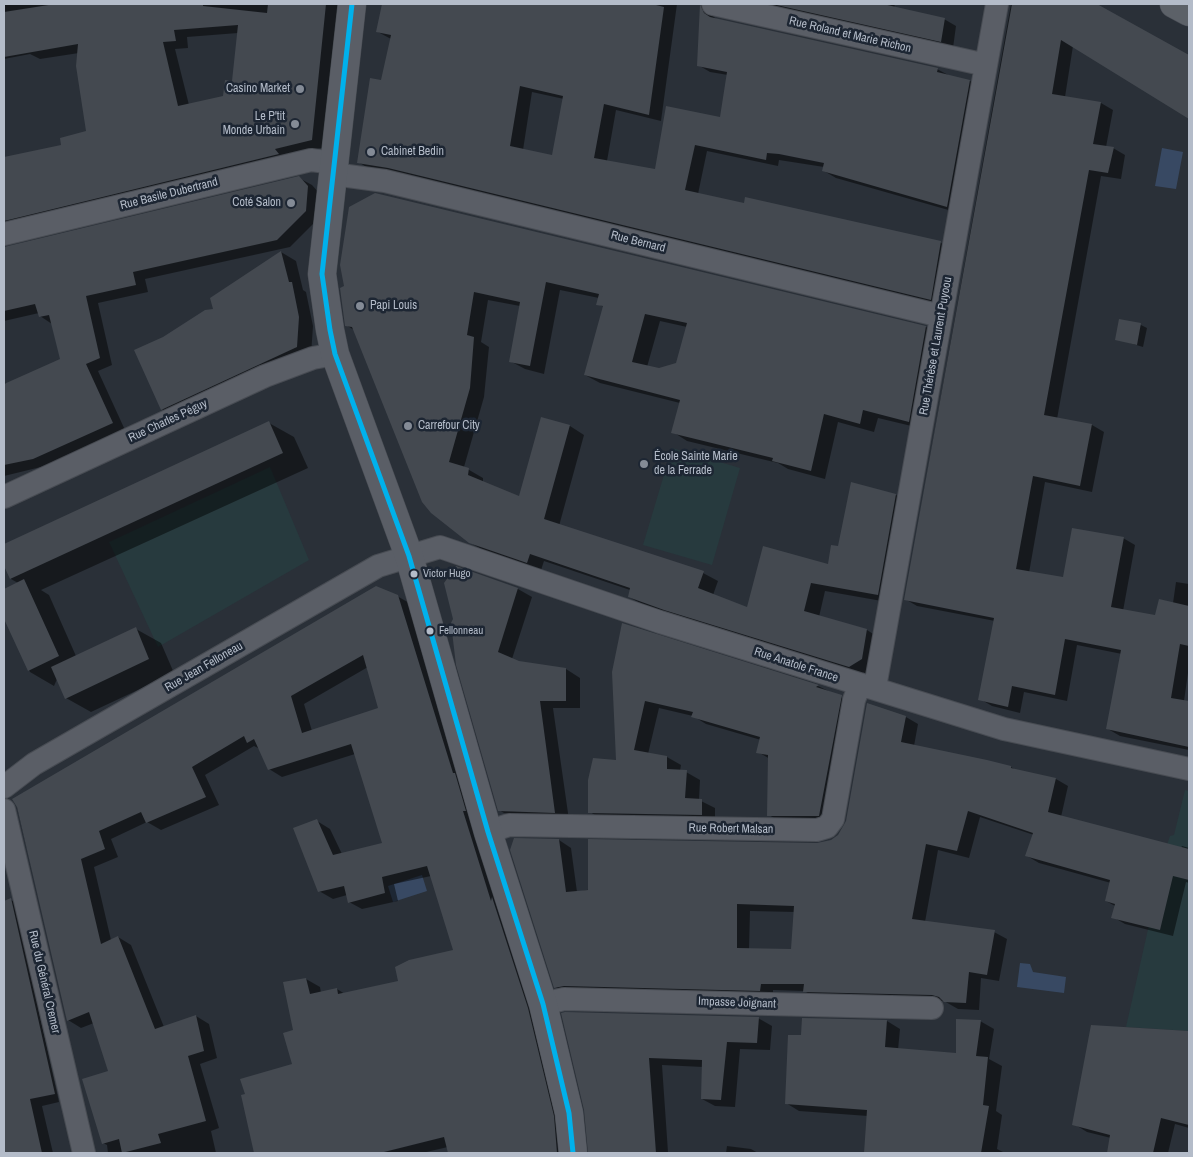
<!DOCTYPE html>
<meta charset="utf-8">
<style>
body{margin:0}
#map{position:relative;width:1193px;height:1157px;overflow:hidden;background:#2a3038;font-family:"Archivo Narrow",sans-serif}
canvas{display:block}
.frame{position:absolute;inset:0;border:5px solid #b4bcc9;pointer-events:none}
</style>
<div id="map">
<canvas width="1193" height="1157"></canvas>
<div class="frame"></div>
</div>
<script>
const ctx = document.querySelector('canvas').getContext('2d');
ctx.lineJoin = 'round';
function fill(path, color) { ctx.fillStyle = color; ctx.fill(path, 'evenodd'); }
const toPath = rows => new Path2D(rows.map(r => 'M' + r).join(''));
function trace(path, color, width, dash) { ctx.strokeStyle = color; ctx.lineWidth = width; ctx.lineCap = dash ? 'butt' : 'round'; ctx.setLineDash(dash || []); ctx.stroke(path); }
function drawText(font, color, halo, rows, align = 'center') {
  ctx.font = font + ' "Archivo Narrow",sans-serif'; ctx.lineWidth = 5; ctx.setLineDash([]); ctx.textBaseline = 'middle'; ctx.strokeStyle = halo; ctx.fillStyle = color; for (const [text, x, y, turn = 0] of rows) {
    ctx.save(); ctx.translate(x, y); ctx.rotate((+turn || 0) * Math.PI / 180); ctx.textAlign = isNaN(turn) ? turn : align; if (halo) ctx.strokeText(text, 0, 0); ctx.fillText(text, 0, 0); ctx.restore();
  }
}
fill(toPath([
 [672,448,740,468,712,565,643,545],
 [270,467,309,560,158,647,109,542],
 [1185,790,1189,791,1189,1031,1126,1027,1167,845,1170,836,1174,835]
]), '#273a3e');
fill(toPath([
 [1162,148,1183,152,1176,189,1155,186],
 [422,875,427,891,393,902,388,886],
 [1020,963,1030,964,1033,972,1066,977,1064,993,1017,987]
]), '#384963');
fill(toPath([
 [4,4,64,4,51,11,64,34,121,4,339,4,325,147,286,157,4,244,4,159,63,146,87,132,79,53,40,59,30,54,4,59],
 [238,33,233,82,224,97,189,105,175,49,188,48,187,37],
 [383,4,677,4,661,121,616,110,607,161,656,171,722,119,728,75,710,72,698,65,701,4,716,4,712,8,713,16,716,19,937,69,950,76,970,81,982,88,959,213,836,178,824,171,824,167,779,160,778,166,707,151,698,194,745,205,746,198,941,243,953,250,943,306,370,169,358,162,382,82,391,39,378,32],
 [532,92,564,99,553,157,523,150],
 [757,4,895,4,894,8,944,19,956,26,953,48],
 [1011,4,1095,4,1189,56,1189,118,1073,46,1065,97,1101,103,1113,110,1106,147,1113,148,1125,155,1121,179,1101,176,1057,419,1092,425,1104,432,1092,492,1045,482,1029,573,1064,579,1123,538,1135,545,1123,611,1156,616,1173,603,1176,582,1189,584,1189,666,1184,701,1189,703,1189,750,1120,736,1108,729,1122,654,1077,645,1067,701,1024,692,1020,713,992,706,980,699,995,621,917,606,905,599],
 [299,178,312,185,320,194,318,219,290,247,145,279,148,292,98,303,112,365,98,371,125,430,45,466,4,476,4,382,7,384,61,360,52,324,40,316,39,313,4,321,4,245,5,248],
 [350,208,926,327,940,336,924,429,878,418,874,432,838,422,825,479,788,469,778,463,687,441,673,432,680,403,600,383,585,375,604,307,598,304,599,298,560,290,544,374,525,369,510,361,520,306,488,300,481,342,489,347,484,397,464,467,483,478,483,482,520,498,542,419,570,426,584,435,559,526,703,573,718,581,713,595,748,609,829,566,839,547,896,495,910,504,893,603,825,591,819,617,867,630,881,639,876,667,864,675,644,605,629,597,630,590,544,561,541,570,485,551,469,542,354,330,346,325,346,287],
 [660,321,687,327,677,364,659,369,647,367],
 [281,252,296,261,303,290,306,292,313,326,311,355,177,418,162,409,164,338,214,310],
 [1141,325,1147,328,1143,347,1116,339],
 [269,423,294,437,308,468,41,590,49,595,76,656,136,629,161,643,174,673,91,712,66,698,57,679,54,686,30,672,4,616,4,590,18,583,11,579,4,563,4,546],
 [456,568,518,589,532,597,512,659,519,663,566,669,580,678,580,708,553,708,569,820,514,819,499,810,454,619],
 [397,596,411,604,503,905,570,1153,449,1153,448,1147,422,1153,255,1153,243,1096,293,1064,295,1031,306,979,320,987,321,993,337,989,345,994,400,982,455,951,431,876,394,884,398,901,362,909,349,902,347,895,333,899,319,891,317,821,330,829,342,854,383,844,355,754,282,777,269,769,260,749,254,746,205,775,219,805,161,830,147,822,111,839,118,857,94,867,111,940,118,937,131,945,164,1027,196,1016,209,1024,217,1058,200,1064,219,1128,211,1131,216,1153,108,1153,107,1145,103,1143,110,1072,94,1023,81,1028,68,1020,15,798],
 [368,667,380,709,312,731,304,704],
 [623,625,818,686,855,704,833,823,782,823,769,815,770,759,758,752,761,740,706,724,693,716,659,708,648,754,667,757,681,765,680,771,686,772,700,780,699,800,715,808,715,822,603,820,590,812,617,761],
 [906,717,918,724,914,746,1011,767,1017,771,1056,779,1068,786,1061,817,1181,848,1182,846,1189,848,1189,883,1186,882,1173,936,1125,924,1113,917,1115,906,1106,901,1111,883,1039,863,1027,856,1034,835,980,817,969,858,938,850,925,922,994,932,1007,939,999,981,981,978,979,1010,958,1009,944,1001,817,998,804,991,773,990,773,997,568,994,555,987,559,840,571,848,577,892,831,841,838,836],
 [750,911,795,912,793,951,749,950],
 [11,900,24,907,47,1006,38,1008,59,1102,42,1106,53,1153,4,1153,4,1129,6,1129,4,1122,4,903],
 [563,1014,758,1018,772,1026,770,1050,740,1049,735,1107,715,1106,702,1099,703,1067,662,1065,668,1152,684,1153,589,1153,585,1109],
 [887,1021,900,1029,898,1050,957,1055,980,1021,994,1029,989,1059,1002,1066,996,1111,1002,1115,997,1149,1005,1153,865,1153,868,1116,799,1111,786,1103,802,1036],
 [1092,1026,1189,1032,1189,1128,1175,1124,1168,1153,1108,1153,1111,1138,1087,1132,1074,1124],
 [727,1146,751,1149,758,1153,726,1153],
 [699,1152,724,1153,699,1153]
]), '#0007');
fill(toPath([
 [55,4,203,4,203,6,267,13,268,4,326,4,312,140,275,149,279,154,4,221,4,157,61,145,60,138,86,131,76,66,78,44,4,57,4,12],
 [238,25,232,81,225,80,223,96,178,106,163,42,176,41,174,30],
 [382,4,652,4,664,7,649,115,604,104,594,158,655,169,666,106,720,117,727,72,697,66,700,4,704,13,710,17,938,68,937,72,970,80,947,207,822,171,824,163,779,154,767,153,766,160,695,145,685,190,744,203,745,197,941,241,931,300,388,168,357,163,370,78,381,80,391,35,376,32],
 [520,86,563,96,552,155,510,146],
 [772,4,883,4,945,18,941,42],
 [1012,4,1097,4,1189,55,1189,119,1061,40,1052,94,1101,102,1093,144,1114,147,1108,173,1089,170,1044,415,1092,424,1080,486,1033,476,1016,569,1063,577,1072,528,1124,537,1111,607,1155,615,1159,599,1189,606,1189,646,1180,644,1171,698,1189,701,1189,747,1106,729,1121,650,1065,639,1055,695,1012,686,1008,707,978,700,994,618,904,600],
 [299,176,308,186,306,211,277,240,133,272,136,285,86,296,100,358,86,364,113,423,33,459,4,465,4,384,60,359,49,315,39,317,35,304,4,311,4,247],
 [375,193,926,326,909,422,863,410,860,424,824,414,811,471,772,461,773,458,671,433,680,400,584,375,603,306,596,305,599,294,546,282,530,366,509,362,520,302,474,292,467,335,474,337,470,388,449,462,469,468,468,475,519,496,541,417,570,425,544,519,704,571,698,588,747,607,763,546,828,564,831,545,838,546,851,482,896,494,878,595,811,583,804,611,867,629,862,659,849,667,664,610,628,597,630,588,530,554,527,563,469,543,431,513,422,502,352,327,345,326,340,288,344,286,340,265,349,207],
 [645,314,687,323,676,363,659,368,632,362],
 [281,251,289,282,292,282,299,317,297,347,161,410,134,350,163,337,205,310,213,309,210,298],
 [1119,319,1141,323,1137,345,1115,340],
 [269,421,283,453,10,579,4,566,4,544],
 [456,566,518,588,498,652,519,661,566,668,566,701,540,701,555,813,498,811,456,665,451,623,453,619,444,583],
 [24,579,59,656,28,671,4,619,4,589],
 [376,586,398,595,453,773,455,773,466,811,463,811,491,901,492,897,528,1008,554,1116,557,1153,448,1153,444,1137,380,1153,254,1153,241,1095,245,1094,240,1079,292,1064,283,1033,293,1030,283,982,306,978,310,994,337,988,338,994,398,981,395,967,409,960,453,950,427,866,382,877,385,893,348,903,344,886,318,892,293,828,317,819,333,855,382,843,351,744,268,770,254,739,247,743,244,736,192,767,206,797,146,823,141,812,99,831,105,849,81,859,101,944,118,936,155,1029,196,1015,204,1051,188,1056,206,1121,158,1134,161,1143,122,1153,119,1139,102,1144,82,1079,108,1071,89,1012,67,1021,17,807,12,799],
 [363,655,378,708,302,733,291,696],
 [622,623,819,685,816,687,842,695,819,816,767,816,768,755,756,753,760,737,691,717,693,712,645,701,634,750,667,756,667,769,687,770,685,798,702,799,702,815,588,813,588,780,593,758,616,760,612,672],
 [136,627,149,659,65,699,51,667],
 [867,703,906,716,901,742,987,760,1011,766,1011,768,1056,778,1048,812,1189,849,1189,880,1173,876,1160,930,1111,918,1115,904,1105,901,1110,880,1025,856,1033,833,968,811,957,851,926,844,912,919,995,930,987,975,969,972,966,1003,944,1002,939,997,932,995,803,992,804,984,761,984,760,991,564,986,554,988,510,850,514,838,559,839,566,892,588,890,588,839,817,843,831,840,838,835,846,821],
 [737,904,794,906,791,949,737,948],
 [11,898,55,1094,30,1099,42,1153,4,1153,4,901],
 [565,1012,759,1017,757,1043,727,1042,721,1100,701,1099,702,1060,649,1058,656,1153,588,1153,584,1110,561,1013],
 [802,1018,887,1020,885,1047,956,1053,956,1019,981,1020,976,1056,988,1057,983,1105,989,1106,981,1153,864,1153,867,1110,785,1104,788,1035,801,1035],
 [1091,1025,1189,1031,1189,1125,1161,1118,1153,1153,1107,1153,1110,1135,1072,1125]
]), '#444950');
const minor = toPath([
 [713,4,986,65],
 [333,174,385,181,941,316],
 [4,234,311,160,335,163],
 [4,497,265,376,313,358,335,354],
 [875,687,997,4],
 [4,787,34,764,378,566,440,547,660,622,1004,729,1189,769],
 [4,810,84,1153],
 [488,832,509,825,817,830,827,827,833,819,854,700,860,684],
 [543,1004,564,999,932,1008]
]);
const tertiary = toPath([
 [352,4,322,274,330,330,335,354,409,556,488,832,543,1004,569,1113,573,1153]
]);
const primary = toPath([
 [1174,4,1189,12]
]);
trace(minor, '#484c53', 24);
trace(tertiary, '#484c53', 29);
trace(primary, '#484c55', 29);
trace(minor, '#5a5e66', 22);
trace(tertiary, '#5a5e66', 28);
trace(primary, '#5c6168', 28);
trace(toPath([
 [352,4,322,274,330,330,335,354,409,556,488,832,543,1004,569,1113,573,1153]
]), '#00b1eb', 5);
for (const [x, y, r, color] of [
 [300,89,5,"#848b96"],
 [295,124,5,"#848b96"],
 [371,152,5,"#848b96"],
 [291,203,5,"#848b96"],
 [360,306,5,"#848b96"],
 [408,426,5,"#848b96"],
 [644,464,5,"#848b96"],
 [414,574,4.5,"#b4bcc9"],
 [430,631,4.5,"#b4bcc9"]
]) { const dot = new Path2D(); dot.arc(x, y, r, 0, 2 * Math.PI); ctx.fillStyle = color; ctx.fill(dot); trace(dot, '#1d2633', 2); }
drawText('11px', '#b4bcc9', '#1d2633', [
 ["Victor Hugo",423,574],
 ["Fellonneau",439,631]
], 'left');
drawText('12px', '#b4bcc9', '#1d2633', [
 ["Rue Roland et Marie Richon",850,35,13],
 ["Rue Basile Dubertrand",169,194,-14],
 ["Rue Bernard",638,242,14],
 ["Rue Thérèse et Laurent Puyoou",936,346,-80],
 ["Rue Charles Péguy",168,421,-25],
 ["Rue Anatole France",796,665,18],
 ["Rue Jean Felloneau",204,667,-30],
 ["Rue Robert Malsan",731,829,1],
 ["Rue du Général Cremer",44,982,77],
 ["Impasse Joignant",737,1003,2]
]);
drawText('12px', '#b4bcc9', '#1d2633', [
 ["Casino Market",290,89,"right"],
 ["Le P'tit",285,117,"right"],
 ["Monde Urbain",285,131,"right"],
 ["Cabinet Bedin",381,152],
 ["Coté Salon",281,203,"right"],
 ["Papi Louis",370,306],
 ["Carrefour City",418,426],
 ["École Sainte Marie",654,457],
 ["de la Ferrade",654,471]
], 'left');
</script>
